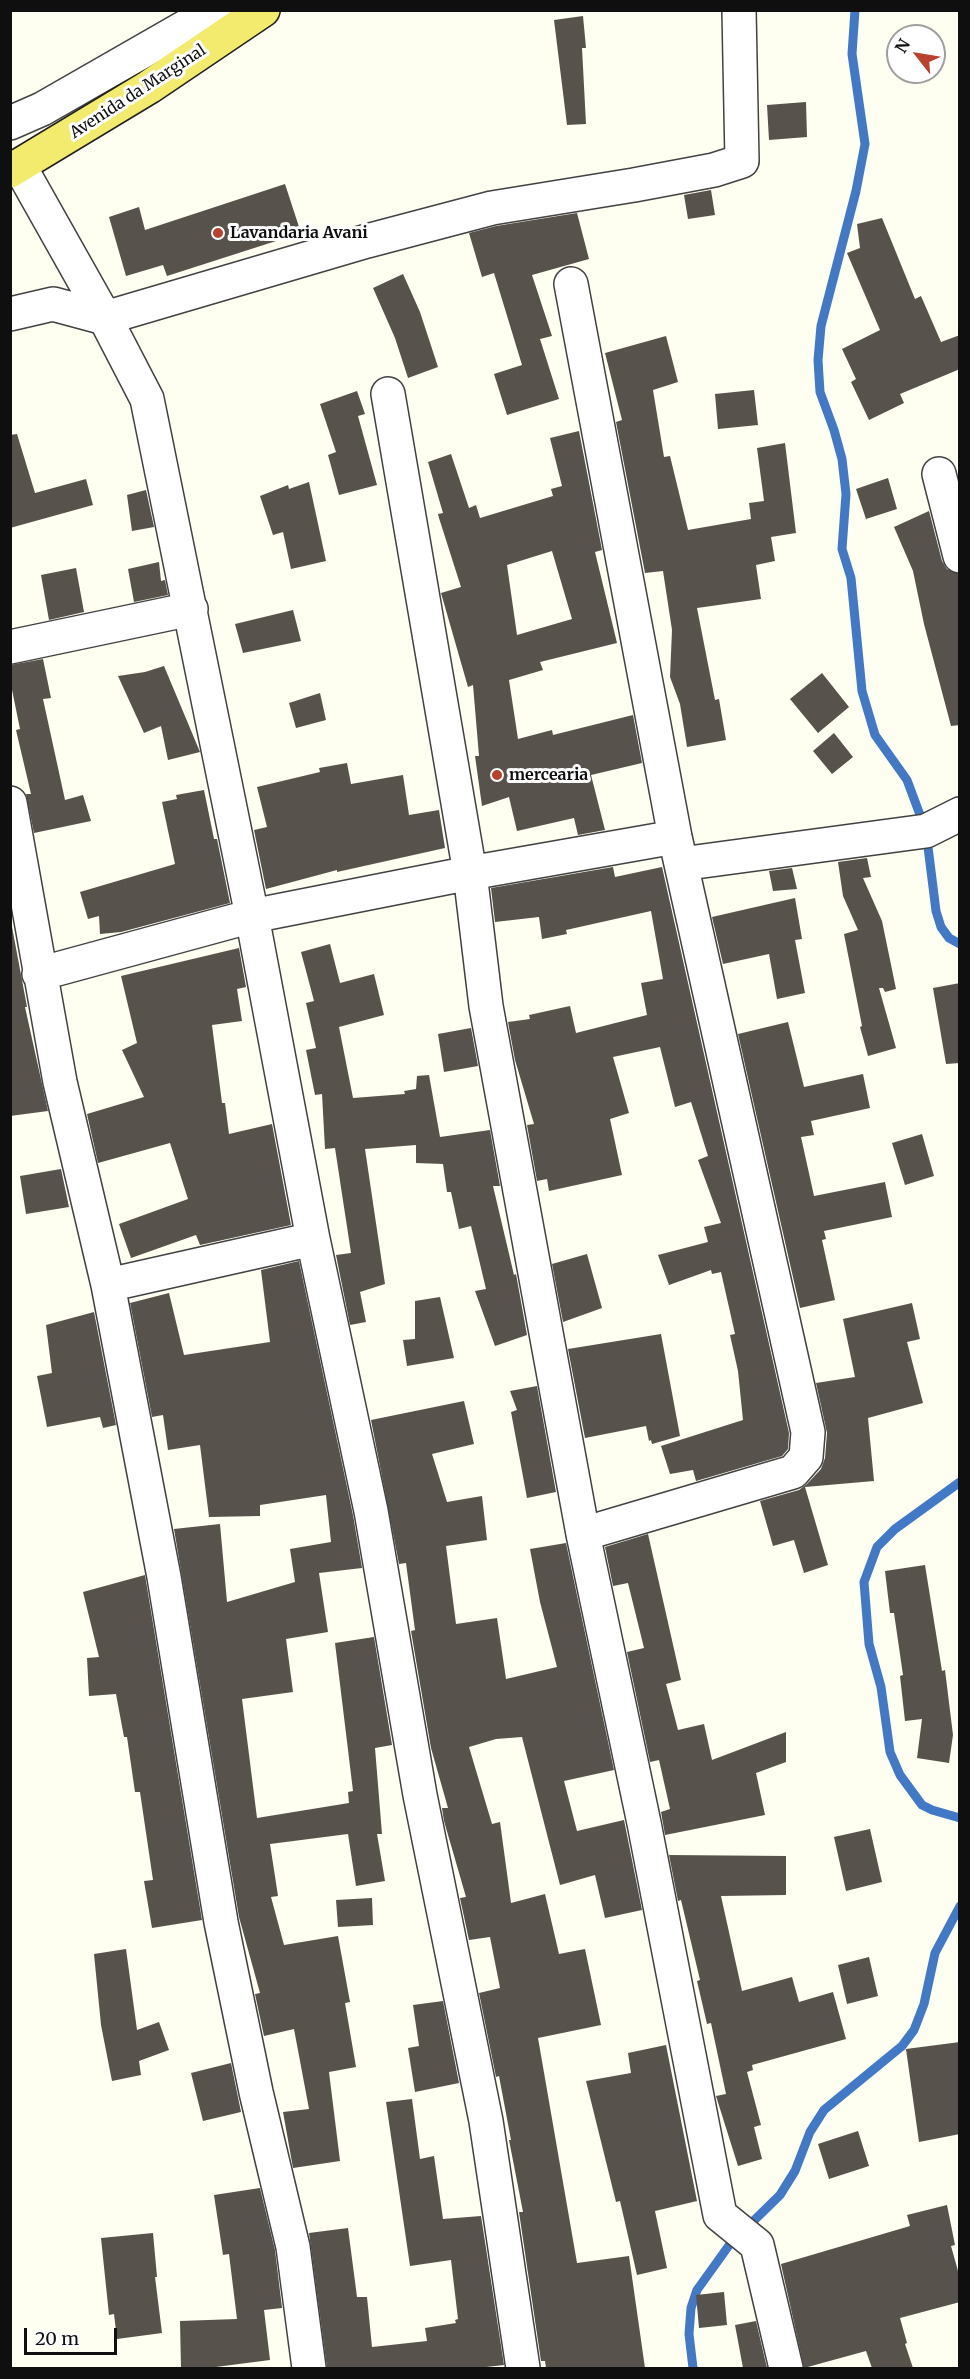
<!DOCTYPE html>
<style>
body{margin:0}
#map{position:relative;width:970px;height:2379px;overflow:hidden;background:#fefef1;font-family:Merriweather,serif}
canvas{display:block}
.frame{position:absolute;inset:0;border:12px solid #0f0f0f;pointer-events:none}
.north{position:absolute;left:886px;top:24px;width:60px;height:60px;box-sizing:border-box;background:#fff;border:2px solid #9f9f9f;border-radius:50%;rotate:301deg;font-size:16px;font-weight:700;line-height:24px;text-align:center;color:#0f0f0f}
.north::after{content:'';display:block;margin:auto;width:21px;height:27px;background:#b9412d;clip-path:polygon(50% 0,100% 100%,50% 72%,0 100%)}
.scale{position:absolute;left:24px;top:2328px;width:93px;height:27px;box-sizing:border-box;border:3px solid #0f0f0f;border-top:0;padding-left:8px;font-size:18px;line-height:21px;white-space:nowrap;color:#0f0f0f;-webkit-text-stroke:4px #fff;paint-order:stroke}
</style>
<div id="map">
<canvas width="970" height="2379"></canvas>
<div class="frame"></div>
<div class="north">N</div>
<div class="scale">20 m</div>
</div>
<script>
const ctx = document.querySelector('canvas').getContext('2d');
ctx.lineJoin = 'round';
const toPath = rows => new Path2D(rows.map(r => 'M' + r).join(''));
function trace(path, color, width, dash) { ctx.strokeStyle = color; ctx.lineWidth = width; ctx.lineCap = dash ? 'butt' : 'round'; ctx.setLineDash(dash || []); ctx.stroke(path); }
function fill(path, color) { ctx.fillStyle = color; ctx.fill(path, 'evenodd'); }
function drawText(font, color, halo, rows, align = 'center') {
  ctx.font = font + ' Merriweather,serif'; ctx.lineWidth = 6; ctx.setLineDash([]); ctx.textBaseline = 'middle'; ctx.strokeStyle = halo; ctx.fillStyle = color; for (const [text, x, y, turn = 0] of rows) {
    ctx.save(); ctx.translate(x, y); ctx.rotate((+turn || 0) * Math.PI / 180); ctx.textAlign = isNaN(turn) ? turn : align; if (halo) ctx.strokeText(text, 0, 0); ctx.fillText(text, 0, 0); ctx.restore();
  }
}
trace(toPath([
 [855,10,852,54,865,144,856,191,821,326,818,360,820,392,834,430,842,459,846,494,842,549,851,578,862,691,875,735,907,780,926,831,936,911,941,927,949,938,960,944],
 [960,1482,895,1529,877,1547,864,1582,869,1644,881,1687,890,1752,900,1775,922,1805,932,1810,960,1818],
 [693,2368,689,2334,691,2308,697,2290,730,2244,780,2195,795,2171,810,2132,824,2110,902,2046,914,2030,924,2004,935,1953,960,1906]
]), '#4279c7', 9);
fill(toPath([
 [583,16,586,48,582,48,586,124,567,125,554,20],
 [806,102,807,137,769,140,767,105],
 [285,184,301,233,167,276,163,265,126,276,109,217,139,207,145,230],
 [711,190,715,215,688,219,684,195],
 [577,213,589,259,532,275,552,336,540,339,559,399,507,415,494,374,522,365,494,273,482,277,469,233,496,226],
 [882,218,915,299,921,296,941,342,960,335,960,369,900,394,904,403,869,420,851,382,856,379,842,349,880,330,847,253,860,248,857,224],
 [403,274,420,312,438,367,408,378,395,338,373,288],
 [666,336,678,382,653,390,664,457,670,456,688,530,751,519,749,503,764,501,757,448,785,443,796,533,771,537,775,561,756,565,761,599,697,608,715,700,719,699,726,740,687,747,680,704,670,677,672,630,663,571,645,573,616,422,622,420,605,353],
 [754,390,758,425,718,429,715,394],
 [357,391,365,414,358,416,377,485,339,495,328,455,336,452,320,404],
 [579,431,602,550,595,552,617,643,540,662,543,670,509,680,518,739,552,730,553,735,633,715,642,763,591,775,605,830,578,835,574,818,517,831,509,797,482,806,475,756,479,756,473,685,468,687,441,593,461,587,439,518,438,514,443,513,428,462,451,454,469,508,476,505,480,518,553,496,551,489,562,486,550,438],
 [552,551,572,619,517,635,507,565],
 [17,434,35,493,86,479,93,505,10,528,10,435],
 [888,478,897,509,866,519,856,489],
 [309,482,326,561,291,569,283,532,273,535,260,496,288,485,289,489],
 [146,490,154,527,132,531,127,495],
 [929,511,942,561,947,569,960,574,960,725,951,726,924,624,913,571,894,527],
 [159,562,161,581,165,580,168,595,134,602,128,569],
 [76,568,84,612,49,620,41,575],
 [293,610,301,641,243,653,235,624],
 [43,659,51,698,43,699,65,800,83,795,91,821,34,833,26,794,31,794,16,730,20,729,10,680,10,665],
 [164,666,200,752,168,760,161,726,144,733,118,676,145,672],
 [822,673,849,707,818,733,790,699],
 [320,693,326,720,296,728,289,703],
 [834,733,853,757,832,774,813,751],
 [347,763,351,784,403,775,409,815,439,810,445,848,337,872,337,870,266,889,254,830,267,827,257,787,320,772,319,768],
 [204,790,214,839,217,839,230,903,121,932,100,934,99,916,88,919,80,892,175,864,162,802,177,799,176,795],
 [867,858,871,877,863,878,882,921,896,989,885,992,883,988,879,988,896,1048,868,1056,860,1027,862,1026,844,934,858,930,843,896,838,862],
 [613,867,615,877,662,867,789,1433,788,1449,782,1456,696,1481,693,1470,670,1474,661,1446,743,1420,738,1371,730,1335,735,1334,721,1272,712,1274,711,1270,669,1285,658,1255,708,1242,704,1227,721,1223,698,1160,708,1156,691,1102,675,1107,660,1047,613,1057,629,1113,610,1119,622,1175,549,1191,547,1179,537,1181,527,1125,534,1124,515,1060,508,1022,530,1019,529,1015,570,1006,576,1033,647,1015,641,983,663,979,651,911,566,930,567,934,542,939,539,917,495,922,491,888],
 [792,868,797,889,773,891,769,871],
 [795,898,802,939,795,940,805,993,777,999,769,954,723,964,712,917],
 [10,916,27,1007,25,1007,48,1111,10,1116],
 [330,944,340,983,374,974,384,1015,339,1027,353,1098,405,1094,404,1091,416,1089,417,1076,429,1075,440,1137,490,1130,500,1186,493,1186,514,1275,516,1274,527,1335,495,1346,475,1291,486,1289,471,1226,459,1229,451,1192,447,1192,443,1164,416,1163,416,1145,365,1149,385,1284,360,1292,366,1322,350,1325,336,1255,351,1253,335,1148,325,1149,322,1094,315,1095,306,1050,316,1048,306,1003,314,1001,301,952],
 [239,948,246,987,237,989,242,1021,212,1025,222,1103,225,1103,229,1134,272,1124,291,1225,200,1245,196,1235,131,1258,119,1224,188,1199,170,1143,98,1163,87,1114,144,1097,122,1050,137,1043,121,976],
 [960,983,960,1063,946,1064,933,988],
 [788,1022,804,1087,863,1074,870,1108,811,1121,814,1135,801,1137,814,1196,885,1182,892,1217,824,1231,826,1239,822,1240,835,1300,800,1308,738,1034],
 [471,1028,478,1066,444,1072,438,1034],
 [922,1134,934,1176,905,1185,892,1143],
 [61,1169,69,1207,26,1214,20,1176],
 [587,1254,602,1308,563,1322,552,1264],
 [299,1261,353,1515,362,1568,319,1573,328,1632,286,1639,293,1692,242,1699,257,1818,349,1803,348,1792,353,1791,335,1643,374,1637,392,1745,375,1748,382,1834,377,1834,385,1881,356,1886,348,1834,270,1844,278,1896,271,1897,284,1945,338,1936,350,2002,345,2003,356,2067,329,2072,340,2161,293,2168,283,2112,309,2109,294,2029,264,2036,255,1994,260,1993,239,1917,174,1529,220,1524,227,1602,295,1582,290,1549,331,1542,326,1495,260,1505,260,1516,209,1517,200,1445,168,1450,163,1415,152,1417,130,1303,169,1293,184,1355,270,1342,261,1270],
 [440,1297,454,1358,407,1366,403,1340,415,1339,415,1301],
 [912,1303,920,1339,907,1342,923,1403,868,1418,874,1481,805,1487,828,1565,804,1573,794,1540,773,1546,760,1501,799,1490,807,1484,821,1469,825,1458,827,1433,816,1383,855,1377,843,1319],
 [94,1312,116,1425,103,1428,100,1417,47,1427,37,1376,52,1373,46,1325],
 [661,1334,680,1436,652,1444,651,1440,649,1441,646,1426,585,1438,568,1349],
 [537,1386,556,1492,527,1498,511,1412,517,1410,510,1391],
 [464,1401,474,1444,432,1454,447,1502,482,1496,487,1540,446,1546,456,1624,497,1618,506,1679,557,1667,540,1602,530,1549,566,1543,614,1770,564,1781,577,1831,624,1820,642,1910,605,1918,595,1875,560,1885,522,1737,496,1739,469,1747,492,1824,500,1822,511,1903,545,1894,559,1954,585,1949,601,2025,538,2038,577,2263,629,2256,645,2368,546,2368,545,2361,541,2361,519,2212,523,2212,509,2140,511,2140,499,2076,496,2077,479,1993,500,1988,490,1937,469,1940,460,1898,466,1897,444,1821,442,1808,448,1808,431,1748,411,1631,415,1630,406,1563,399,1564,371,1420],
 [648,1534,681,1680,666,1684,678,1730,704,1724,712,1760,786,1732,786,1762,756,1773,765,1815,665,1835,661,1812,670,1809,659,1760,650,1762,627,1652,644,1648,628,1583,613,1586,605,1547],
 [925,1565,942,1671,945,1670,953,1735,949,1763,917,1758,922,1719,905,1721,900,1676,903,1675,894,1613,890,1613,885,1571],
 [145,1575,202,1920,152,1928,144,1881,153,1880,140,1792,135,1792,127,1737,124,1737,116,1694,89,1696,87,1658,99,1657,83,1592],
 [870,1829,882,1882,846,1891,834,1837],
 [669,1855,786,1856,786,1895,721,1896,742,1991,792,1977,799,2002,833,1992,846,2039,752,2065,753,2070,747,2072,761,2125,754,2127,762,2159,738,2166,716,2096,726,2094,711,2023,707,2024,697,1981,700,1980,681,1900,678,1901],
 [372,1898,373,1925,338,1927,336,1900],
 [126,1949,137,2030,159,2022,169,2050,139,2061,141,2075,112,2081,101,2025,94,1954],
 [869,1957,878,1996,847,2004,838,1965],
 [443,2001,459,2083,415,2092,408,2048,419,2046,413,2005],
 [960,2042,960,2134,919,2142,906,2049],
 [666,2045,697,2201,655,2211,667,2268,637,2275,620,2201,616,2202,586,2081,631,2073,628,2053],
 [231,2063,241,2112,203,2121,191,2073],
 [412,2099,420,2159,434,2156,443,2219,481,2216,504,2365,477,2368,327,2368,309,2233,348,2228,357,2297,367,2297,372,2347,427,2341,425,2328,456,2323,455,2320,458,2319,451,2260,410,2266,386,2102],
 [858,2131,869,2166,829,2179,818,2144],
 [260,2188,275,2250,282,2308,264,2310,270,2360,208,2368,181,2368,180,2321,237,2319,229,2254,223,2255,214,2195],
 [947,2205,955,2245,951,2246,960,2278,960,2302,900,2318,907,2343,905,2344,913,2368,872,2368,866,2351,804,2368,781,2264,910,2226,907,2215],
 [153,2233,157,2277,155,2277,162,2333,117,2339,114,2314,109,2315,101,2238],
 [724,2292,727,2325,699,2328,696,2295],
 [756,2321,767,2368,743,2368,735,2325]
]), '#57524c');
const minor = toPath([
 [10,123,42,109,215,10],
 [20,167,105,318,147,399,252,916,313,1239,371,1511,420,1795,486,2121,523,2368],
 [571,284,675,837,808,1432,806,1457,793,1472,583,1534],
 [10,314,53,304,105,318,367,241,492,208,634,185,714,170,742,161,739,10],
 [388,394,470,873,486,1006,583,1534,644,1823,720,2215,757,2245,786,2368],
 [939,474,960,556],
 [10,647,191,609],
 [10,803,60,1082,108,1285,164,1577,221,1922,256,2092,293,2247,309,2368],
 [681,864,926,831,960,814],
 [39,974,252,916,470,873,675,837],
 [108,1285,313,1239]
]);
const major = toPath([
 [10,171,149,87,263,10]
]);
trace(minor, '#424242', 36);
trace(major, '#202020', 36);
trace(minor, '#fff', 33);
trace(major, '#f2eb6e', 33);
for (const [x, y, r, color] of [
 [218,233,6,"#b9412d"],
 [497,775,6,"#b9412d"]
]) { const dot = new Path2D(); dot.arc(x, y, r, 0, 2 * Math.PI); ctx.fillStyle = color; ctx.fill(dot); trace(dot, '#fff', 2); }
drawText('16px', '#0f0f0f', '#fff', [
 ["Avenida da Marginal",138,92,-33]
]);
drawText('bold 16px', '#0f0f0f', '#fff', [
 ["Lavandaria Avani",230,233],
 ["mercearia",509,775]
], 'left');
</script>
